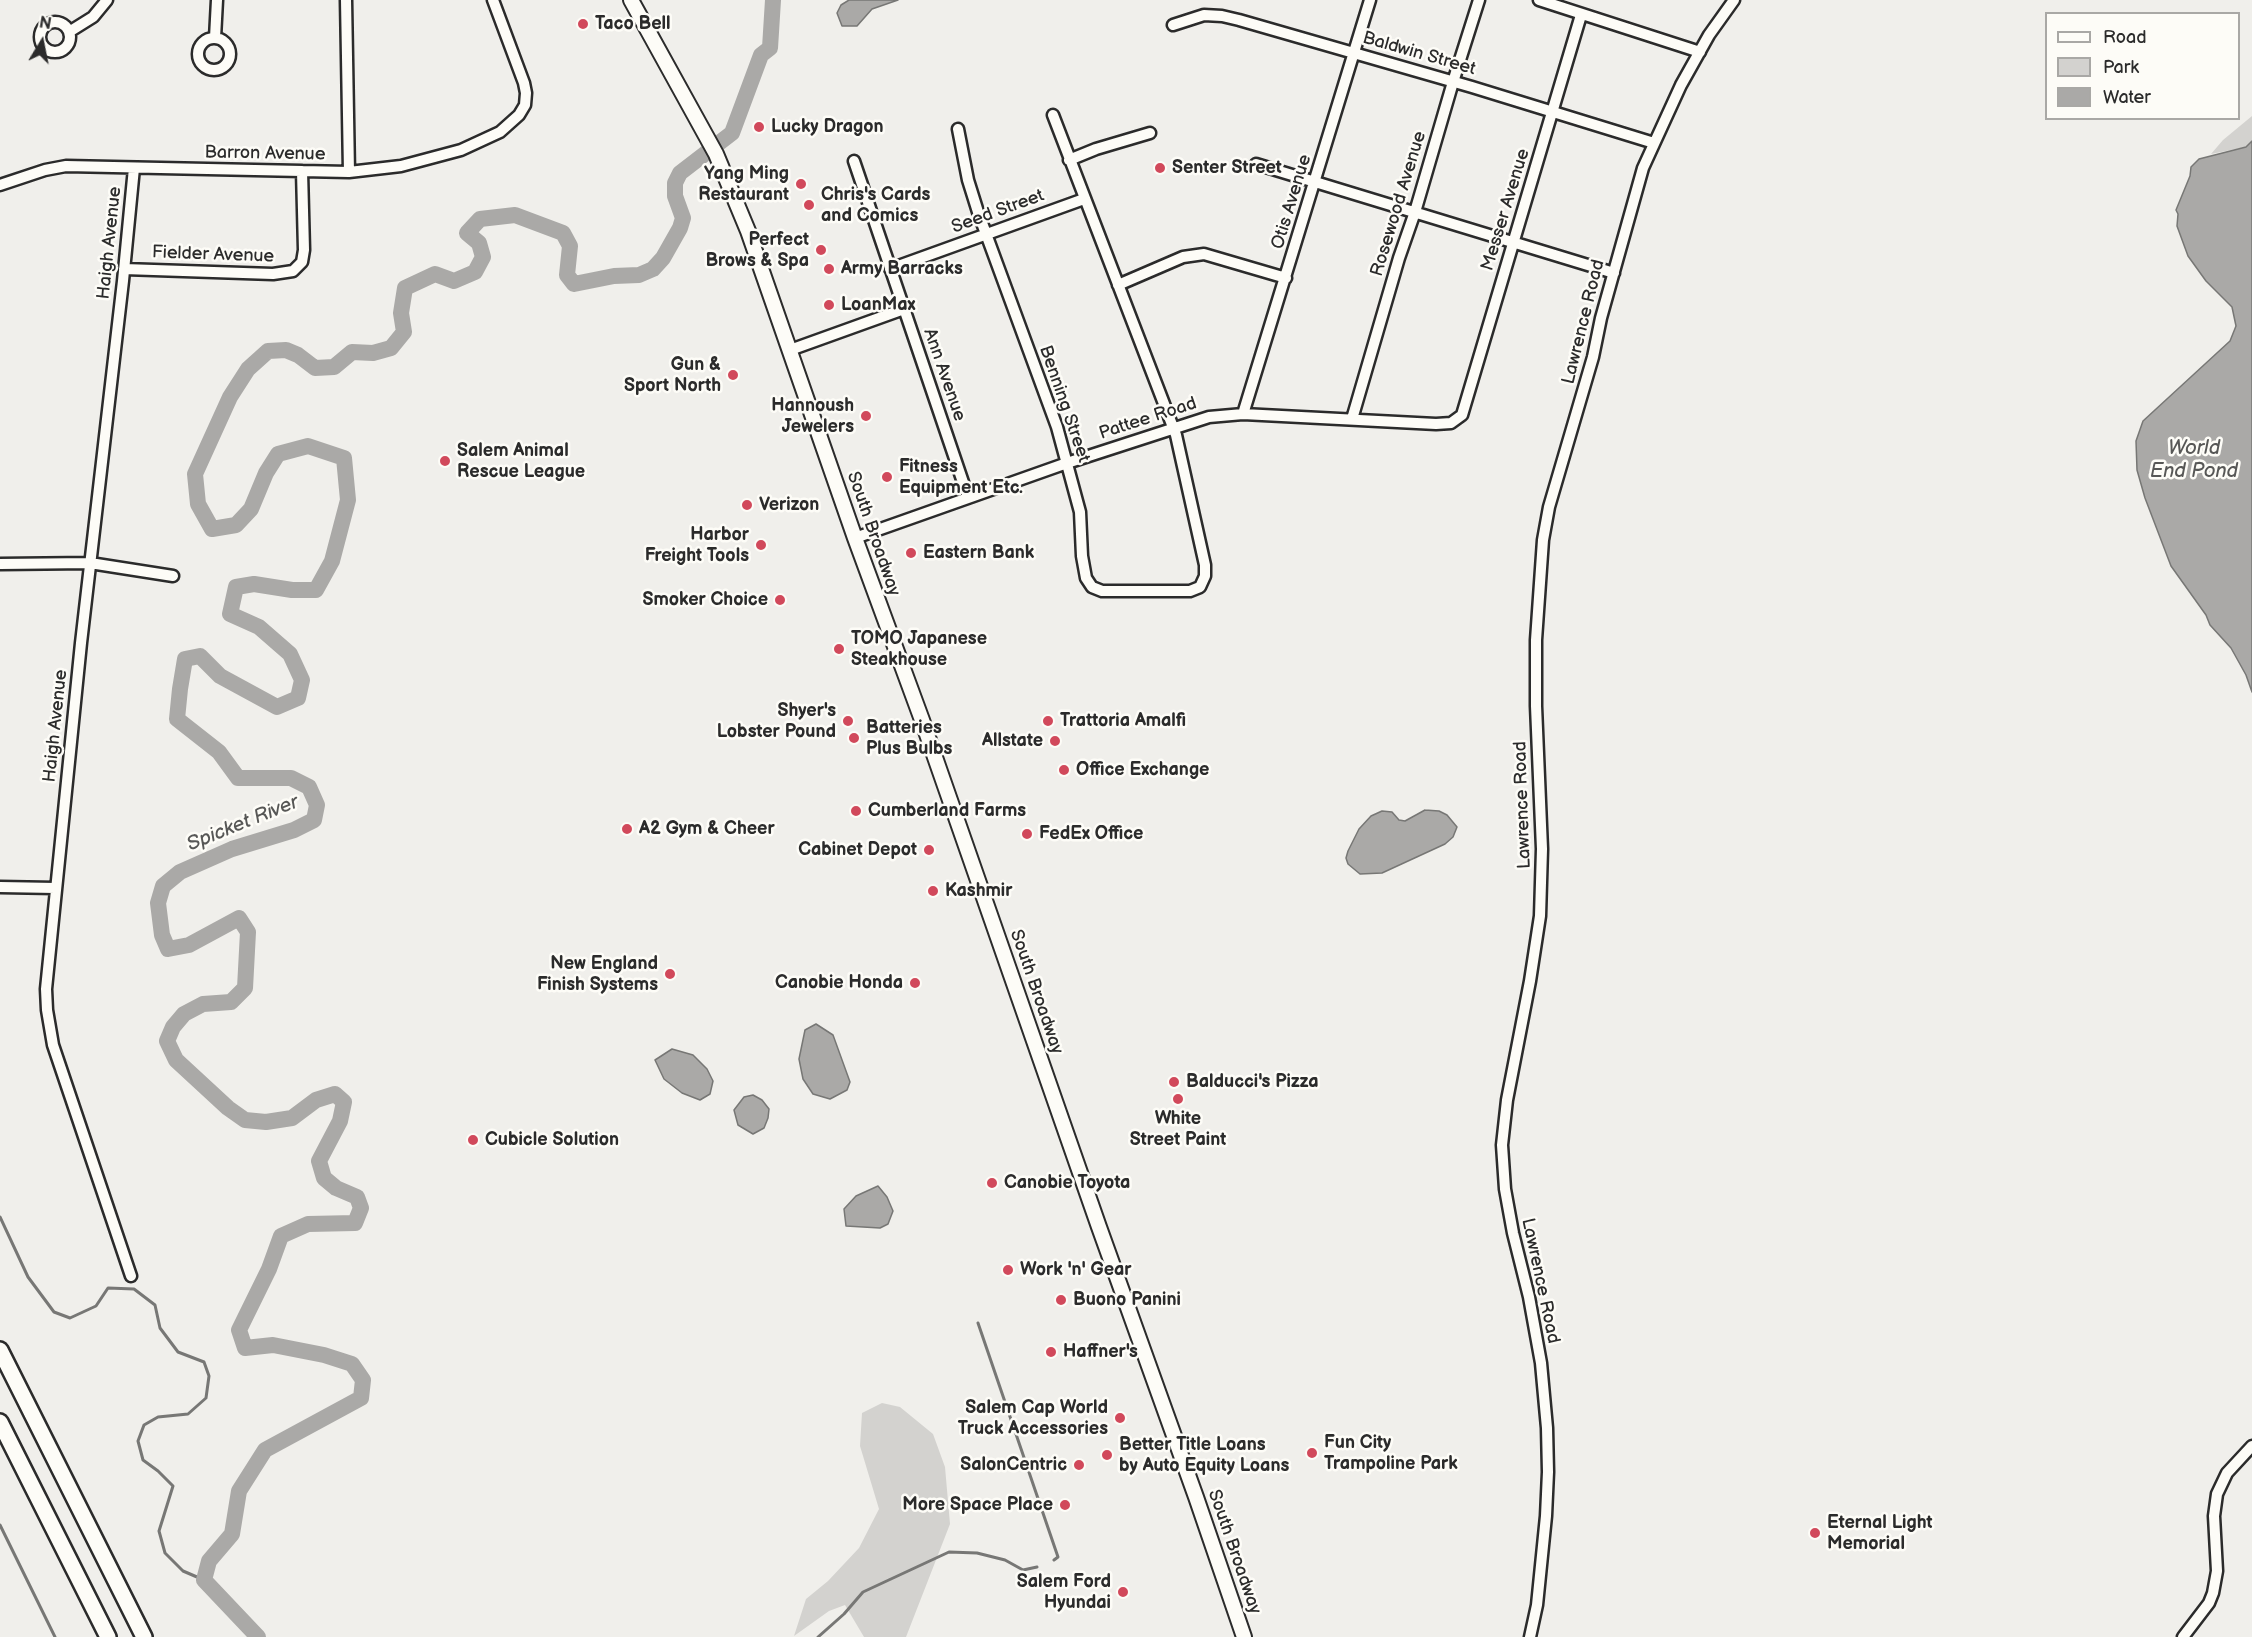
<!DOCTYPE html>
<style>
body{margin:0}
#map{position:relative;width:2252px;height:1637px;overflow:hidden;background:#f0efeb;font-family:"Balsamiq Sans",sans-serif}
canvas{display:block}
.legend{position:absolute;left:2045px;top:12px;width:195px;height:108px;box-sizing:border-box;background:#fdfcf7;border:2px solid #a9a8a5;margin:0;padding:8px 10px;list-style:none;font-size:18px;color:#2b2b2b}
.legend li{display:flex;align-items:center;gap:12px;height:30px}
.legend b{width:30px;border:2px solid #a9a8a5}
.north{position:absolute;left:12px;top:12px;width:60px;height:60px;-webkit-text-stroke:4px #fdfcf7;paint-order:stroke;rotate:10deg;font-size:16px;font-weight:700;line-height:24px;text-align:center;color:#2b2b2b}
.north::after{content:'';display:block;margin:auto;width:21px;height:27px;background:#2b2b2b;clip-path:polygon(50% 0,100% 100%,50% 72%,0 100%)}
</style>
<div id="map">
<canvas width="2252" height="1637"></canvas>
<ul class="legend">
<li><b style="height:8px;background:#fdfcf7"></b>Road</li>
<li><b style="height:16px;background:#d3d2cf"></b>Park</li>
<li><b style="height:16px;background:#aaa9a7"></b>Water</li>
</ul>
<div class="north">N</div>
</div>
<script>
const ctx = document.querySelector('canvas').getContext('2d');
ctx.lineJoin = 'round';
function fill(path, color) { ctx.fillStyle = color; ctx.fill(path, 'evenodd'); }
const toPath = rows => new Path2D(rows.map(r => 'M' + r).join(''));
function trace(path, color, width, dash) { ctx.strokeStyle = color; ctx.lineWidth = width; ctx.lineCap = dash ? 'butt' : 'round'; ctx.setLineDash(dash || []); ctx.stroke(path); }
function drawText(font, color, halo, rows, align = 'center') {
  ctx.font = font + ' "Balsamiq Sans",sans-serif'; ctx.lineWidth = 5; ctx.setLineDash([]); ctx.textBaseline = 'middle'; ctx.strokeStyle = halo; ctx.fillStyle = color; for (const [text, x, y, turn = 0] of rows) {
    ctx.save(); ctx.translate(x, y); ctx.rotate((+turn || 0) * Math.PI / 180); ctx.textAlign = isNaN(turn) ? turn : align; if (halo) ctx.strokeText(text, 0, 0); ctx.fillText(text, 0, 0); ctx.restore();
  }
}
fill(toPath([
 [2252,116,2252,141,2246,147,2211,154,2223,140],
 [882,1403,900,1407,933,1434,945,1467,950,1524,906,1637,864,1637,845,1605,829,1611,794,1636,806,1599,828,1581,859,1548,879,1509,860,1446,862,1413]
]), '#d3d2cf');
const water = toPath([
 [849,0,898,0,872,9,857,26,842,26,837,13,841,5,849,0],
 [2252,141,2252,692,2246,675,2231,648,2210,625,2206,615,2171,566,2145,498,2137,470,2136,441,2143,421,2230,341,2236,326,2232,307,2206,281,2188,256,2177,226,2178,214,2176,210,2190,176,2191,167,2199,159,2246,147,2252,141],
 [1425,810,1439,811,1447,815,1457,827,1453,837,1445,844,1382,873,1360,874,1348,864,1346,858,1348,851,1359,829,1371,816,1382,811,1392,812,1399,820,1405,821,1425,810],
 [816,1024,833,1035,850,1082,847,1090,830,1099,813,1094,803,1079,799,1059,805,1030,816,1024],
 [672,1049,693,1055,707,1069,713,1081,710,1094,700,1100,682,1093,664,1079,655,1060,672,1049],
 [753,1095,762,1100,769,1109,768,1118,764,1128,753,1134,738,1125,734,1110,744,1097,753,1095],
 [878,1186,887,1197,893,1211,888,1224,880,1228,846,1226,844,1209,856,1196,878,1186]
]);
fill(water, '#aaa9a7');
trace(water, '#777775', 1.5);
trace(toPath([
 [0,1217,28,1277,54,1312,70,1318,96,1306,108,1288,134,1289,155,1305,160,1328,178,1352,204,1362,209,1376,206,1398,188,1414,158,1417,144,1425,138,1441,143,1460,158,1471,173,1486,159,1531,165,1553,183,1571,204,1580],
 [978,1323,1058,1557,1054,1560],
 [0,1525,55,1637],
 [818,1637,844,1614,863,1592,949,1552,977,1553,1005,1560,1023,1570,1037,1567]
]), '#777775', 3);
trace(toPath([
 [258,1637,204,1580,209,1561,232,1534,239,1491,265,1450,361,1398,363,1380,352,1364,324,1355,273,1345,245,1348,239,1330,269,1269,281,1236,308,1224,355,1223,361,1208,357,1197,336,1188,324,1178,319,1161,340,1121,344,1102,335,1094,316,1100,292,1118,266,1122,245,1120,228,1108,176,1060,167,1041,173,1027,184,1014,203,1004,231,1002,245,988,248,932,239,918,189,945,168,949,162,935,158,903,163,886,180,872,232,849,294,830,314,820,317,805,309,787,291,778,238,778,219,752,177,719,180,689,185,659,200,656,220,676,277,707,298,698,302,680,290,654,259,627,230,614,236,587,254,584,292,590,316,590,332,561,348,500,344,458,308,446,278,454,266,473,251,509,236,525,212,529,198,504,195,474,230,397,248,369,268,351,286,350,298,355,315,368,334,367,352,352,373,353,391,348,404,332,401,313,405,288,435,274,454,281,475,272,483,257,479,243,467,233,480,219,515,215,563,233,570,246,567,275,574,284,614,276,639,275,653,269,663,258,680,228,683,218,675,196,675,183,680,173,732,133,761,55,770,48,773,0]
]), '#aaa9a7', 16);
const minor = toPath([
 [346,0,349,172],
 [1539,0,1700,52],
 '40 37a15 15 0 1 1 30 0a15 15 0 1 1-30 0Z',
 [1173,25,1204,15,1222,16,1239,20,1472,87,1654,143],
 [69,32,93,17,107,0],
 [215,38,217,0],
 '198 54a16 16 0 1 1 32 0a16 16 0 1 1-32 0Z',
 [958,129,968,180,978,212,1057,427,1080,512,1082,556,1086,578,1092,587,1102,591,1190,591,1200,587,1205,576,1205,565,1176,435,1053,115],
 [1069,160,1096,149,1150,133],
 [854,161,968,497],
 [1256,164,1614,273],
 [0,185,45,170,66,166,349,172,401,166,461,150,500,132,519,115,525,105,526,93,524,83,493,0],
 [124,269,273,274,293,271,302,262,304,250,302,171],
 [890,269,1084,199],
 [1118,285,1183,257,1204,254,1286,278],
 [790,350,904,309],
 [1243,414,1370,0],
 [1352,419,1399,258,1415,212,1453,82,1479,0],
 [855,538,1067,463,1209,417,1243,414,1436,424,1451,423,1462,415,1581,15],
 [0,564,90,563,173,576],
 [0,887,55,888],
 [131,1276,53,1045,47,1010,46,989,81,643,123,281,134,168],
 [1530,1637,1537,1605,1546,1516,1548,1472,1547,1428,1541,1363,1529,1297,1513,1233,1505,1189,1502,1145,1507,1100,1530,981,1540,916,1542,849,1536,706,1536,640,1543,540,1549,507,1593,357,1601,318,1643,168,1681,85,1709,35,1734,0],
 [2183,1637,2209,1603,2213,1593,2217,1571,2214,1516,2217,1494,2227,1473,2252,1446]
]);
const major = toPath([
 [631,0,716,154,748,231,855,538,922,720,1099,1227,1196,1497,1244,1637]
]);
const highway = toPath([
 [0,1350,144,1637],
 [0,1422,108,1637]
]);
trace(minor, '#2b2b2b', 15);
trace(major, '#2b2b2b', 18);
trace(highway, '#2b2b2b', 20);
trace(minor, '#fdfcf7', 10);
trace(major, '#fdfcf7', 14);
trace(highway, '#fdfcf7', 15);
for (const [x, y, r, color] of [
 [583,24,6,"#d1495b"],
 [759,127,6,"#d1495b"],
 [1160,168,6,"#d1495b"],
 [801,184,6,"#d1495b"],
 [809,205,6,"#d1495b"],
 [821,250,6,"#d1495b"],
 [829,269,6,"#d1495b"],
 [829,305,6,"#d1495b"],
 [733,375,6,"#d1495b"],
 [866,416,6,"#d1495b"],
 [445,461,6,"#d1495b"],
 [887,477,6,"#d1495b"],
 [747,505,6,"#d1495b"],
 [761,545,6,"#d1495b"],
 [911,553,6,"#d1495b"],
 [780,600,6,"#d1495b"],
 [839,649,6,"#d1495b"],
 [848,721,6,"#d1495b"],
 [1048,721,6,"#d1495b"],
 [854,738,6,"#d1495b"],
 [1055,741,6,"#d1495b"],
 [1064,770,6,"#d1495b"],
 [856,811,6,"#d1495b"],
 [627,829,6,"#d1495b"],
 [1027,834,6,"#d1495b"],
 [929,850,6,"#d1495b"],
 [933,891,6,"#d1495b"],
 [670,974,6,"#d1495b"],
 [915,983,6,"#d1495b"],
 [1174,1082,6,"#d1495b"],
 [1178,1099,6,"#d1495b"],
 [473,1140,6,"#d1495b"],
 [992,1183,6,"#d1495b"],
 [1008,1270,6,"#d1495b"],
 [1061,1300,6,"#d1495b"],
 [1051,1352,6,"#d1495b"],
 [1120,1418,6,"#d1495b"],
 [1312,1453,6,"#d1495b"],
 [1107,1455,6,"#d1495b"],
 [1079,1465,6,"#d1495b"],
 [1065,1505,6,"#d1495b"],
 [1815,1533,6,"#d1495b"],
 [1123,1592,6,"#d1495b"]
]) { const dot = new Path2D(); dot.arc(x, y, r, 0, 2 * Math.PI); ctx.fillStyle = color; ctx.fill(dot); trace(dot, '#fdfcf7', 2); }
drawText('bold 18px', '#2b2b2b', '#fdfcf7', [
 ["Taco Bell",595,24],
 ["Lucky Dragon",771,127],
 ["Senter Street",1172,168],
 ["Yang Ming",789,174,"right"],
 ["Restaurant",789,195,"right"],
 ["Chris's Cards",821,195],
 ["and Comics",821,216],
 ["Perfect",809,240,"right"],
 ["Brows & Spa",809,261,"right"],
 ["Army Barracks",841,269],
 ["LoanMax",841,305],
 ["Gun &",721,365,"right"],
 ["Sport North",721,386,"right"],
 ["Hannoush",854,406,"right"],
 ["Jewelers",854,427,"right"],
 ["Salem Animal",457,451],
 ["Rescue League",457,472],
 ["Fitness",899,467],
 ["Equipment Etc.",899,488],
 ["Verizon",759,505],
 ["Harbor",749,535,"right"],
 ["Freight Tools",749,556,"right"],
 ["Eastern Bank",923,553],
 ["Smoker Choice",768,600,"right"],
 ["TOMO Japanese",851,639],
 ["Steakhouse",851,660],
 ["Shyer's",836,711,"right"],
 ["Lobster Pound",836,732,"right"],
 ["Trattoria Amalfi",1060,721],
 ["Batteries",866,728],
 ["Plus Bulbs",866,749],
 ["Allstate",1043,741,"right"],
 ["Office Exchange",1076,770],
 ["Cumberland Farms",868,811],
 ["A2 Gym & Cheer",639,829],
 ["FedEx Office",1039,834],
 ["Cabinet Depot",917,850,"right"],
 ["Kashmir",945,891],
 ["New England",658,964,"right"],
 ["Finish Systems",658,985,"right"],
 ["Canobie Honda",903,983,"right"],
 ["Balducci's Pizza",1186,1082],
 ["White",1178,1119,"center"],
 ["Street Paint",1178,1140,"center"],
 ["Cubicle Solution",485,1140],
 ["Canobie Toyota",1004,1183],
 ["Work 'n' Gear",1020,1270],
 ["Buono Panini",1073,1300],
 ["Haffner's",1063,1352],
 ["Salem Cap World",1108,1408,"right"],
 ["Truck Accessories",1108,1429,"right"],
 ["Fun City",1324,1443],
 ["Trampoline Park",1324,1464],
 ["Better Title Loans",1119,1445],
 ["by Auto Equity Loans",1119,1466],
 ["SalonCentric",1067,1465,"right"],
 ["More Space Place",1053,1505,"right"],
 ["Eternal Light",1827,1523],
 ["Memorial",1827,1544],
 ["Salem Ford",1111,1582,"right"],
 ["Hyundai",1111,1603,"right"]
], 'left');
drawText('18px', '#2b2b2b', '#fdfcf7', [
 ["Baldwin Street",1419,54,16],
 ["Barron Avenue",265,154,1],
 ["Otis Avenue",1292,202,-73],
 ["Rosewood Avenue",1399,204,-73],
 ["Messer Avenue",1506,210,-73],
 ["Seed Street",998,212,-20],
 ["Haigh Avenue",110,243,-84],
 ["Fielder Avenue",213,255,2],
 ["Lawrence Road",1584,322,-76],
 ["Ann Avenue",944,375,71],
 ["Benning Street",1064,404,71],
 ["Pattee Road",1148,419,-18],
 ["South Broadway",873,534,71],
 ["Haigh Avenue",56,726,-84],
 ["Lawrence Road",1523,805,-92],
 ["South Broadway",1036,992,71],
 ["Lawrence Road",1540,1281,78],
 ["South Broadway",1234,1552,71]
]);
drawText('italic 20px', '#575756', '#fdfcf7', [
 ["World",2194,449],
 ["End Pond",2194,472],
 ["Spicket River",243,824,-22]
]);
</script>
